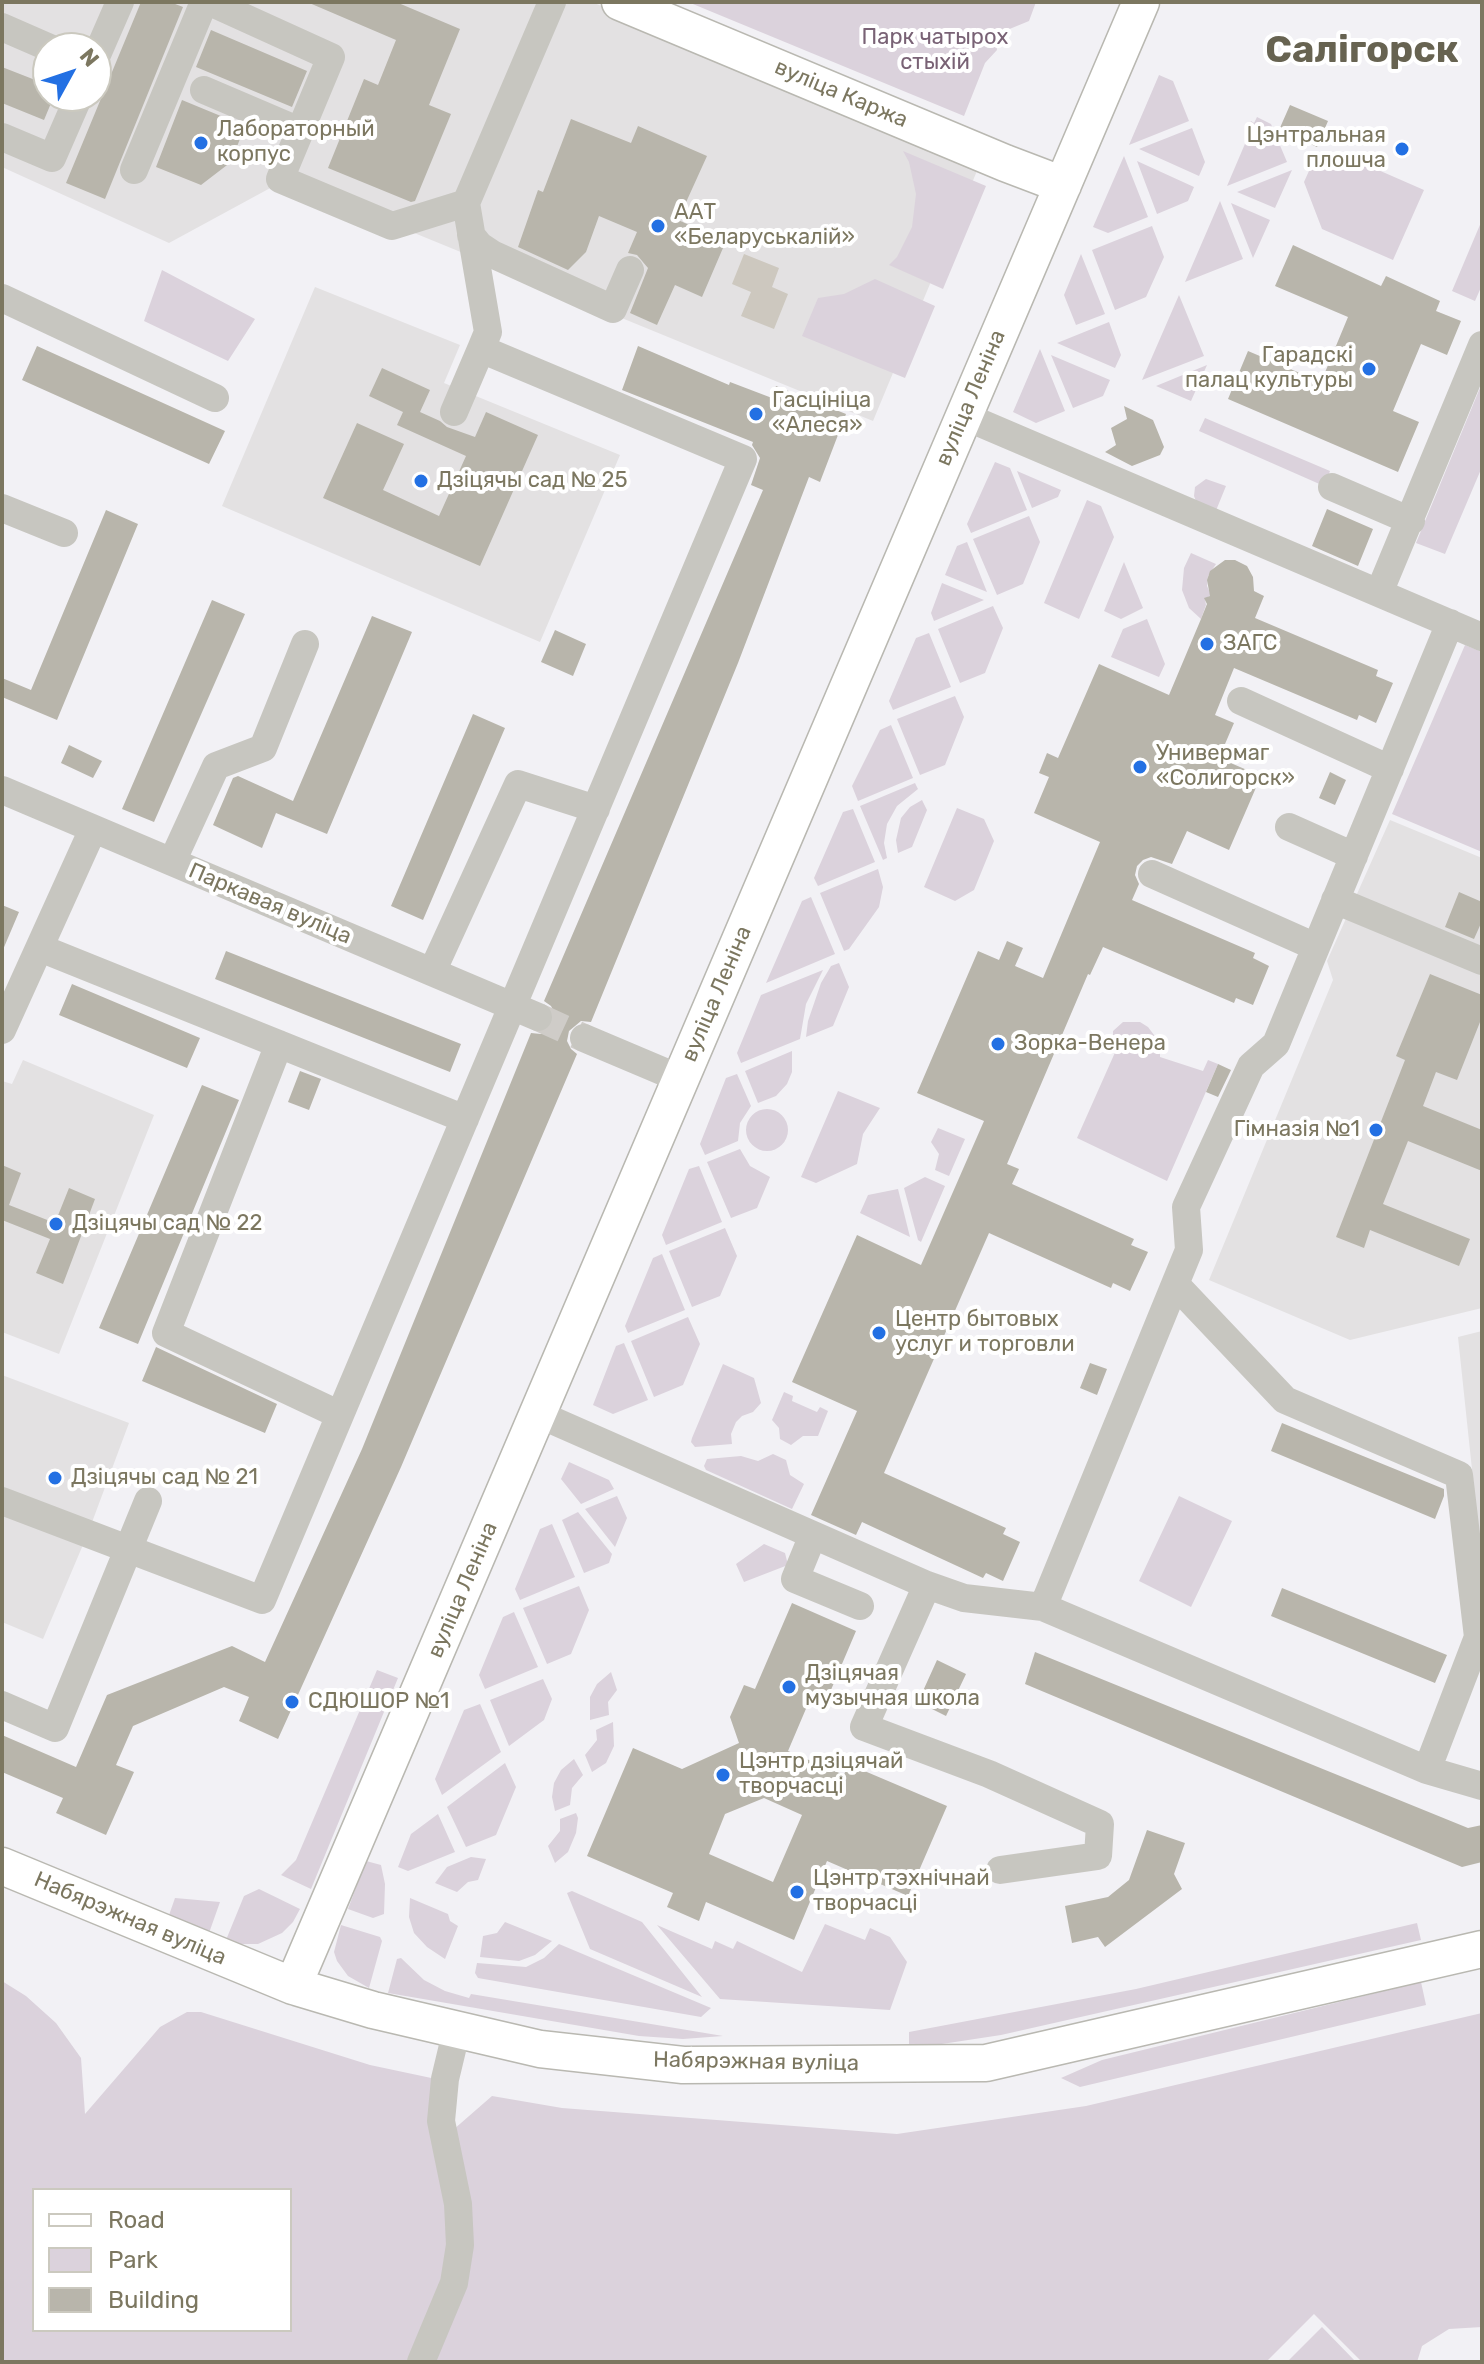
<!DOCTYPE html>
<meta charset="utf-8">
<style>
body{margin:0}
#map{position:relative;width:1484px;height:2364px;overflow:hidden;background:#f2f1f5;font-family:Rubik,sans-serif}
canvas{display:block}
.frame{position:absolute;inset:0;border:4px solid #7c7760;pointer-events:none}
.legend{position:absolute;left:32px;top:2188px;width:260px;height:144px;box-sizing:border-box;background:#fff;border:2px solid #cbc9bf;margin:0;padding:10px 14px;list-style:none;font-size:24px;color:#7c7760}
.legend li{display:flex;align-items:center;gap:16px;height:40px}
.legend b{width:40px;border:2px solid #cbc9bf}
.north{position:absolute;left:32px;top:32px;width:80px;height:80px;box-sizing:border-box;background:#fff;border:2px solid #cbc9bf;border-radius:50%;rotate:50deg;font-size:22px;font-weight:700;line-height:32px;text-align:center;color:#7c7760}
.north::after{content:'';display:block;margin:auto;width:28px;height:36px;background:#2370e3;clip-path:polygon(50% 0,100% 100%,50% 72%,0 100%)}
</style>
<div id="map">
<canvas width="1484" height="2364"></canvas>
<div class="frame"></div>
<ul class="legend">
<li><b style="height:10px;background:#fff"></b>Road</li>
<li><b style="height:22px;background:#dbd2dc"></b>Park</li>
<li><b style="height:22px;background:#b8b5ab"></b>Building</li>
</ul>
<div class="north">N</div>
</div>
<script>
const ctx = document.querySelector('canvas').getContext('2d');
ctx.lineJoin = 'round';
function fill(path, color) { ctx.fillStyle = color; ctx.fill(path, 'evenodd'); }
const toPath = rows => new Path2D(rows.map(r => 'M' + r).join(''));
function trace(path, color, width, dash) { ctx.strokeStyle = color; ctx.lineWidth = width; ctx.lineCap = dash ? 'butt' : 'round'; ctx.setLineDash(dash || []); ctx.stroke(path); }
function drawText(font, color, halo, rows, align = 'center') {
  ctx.font = font + ' Rubik,sans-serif'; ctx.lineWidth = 8; ctx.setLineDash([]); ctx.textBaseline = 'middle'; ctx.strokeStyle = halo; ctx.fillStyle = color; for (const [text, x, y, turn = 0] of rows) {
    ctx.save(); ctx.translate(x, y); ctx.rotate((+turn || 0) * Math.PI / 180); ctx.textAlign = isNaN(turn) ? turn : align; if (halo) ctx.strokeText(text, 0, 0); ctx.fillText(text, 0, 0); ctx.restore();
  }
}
fill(toPath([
 [2,2,592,2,979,166,873,421,285,180,169,243,2,167],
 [48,48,96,48,96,96,48,96],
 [315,287,460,345,444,383,620,455,540,642,222,506],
 [1390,820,1482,858,1482,1308,1350,1340,1209,1280,1333,980,1327,961],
 [23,1060,154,1115,59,1354,2,1332,2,1081,12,1084],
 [1482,1331,1482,1564,1458,1337],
 [2,1375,129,1423,88,1533,43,1639,2,1622]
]), '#e3e1e2');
fill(toPath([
 [688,2,1036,2,1029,21,995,35,997,50,985,63,964,116],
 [1159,75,1173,81,1189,121,1129,145],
 [1257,117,1271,124,1287,162,1227,186,1250,132,1247,130,1251,121,1254,123],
 [1192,128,1205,162,1199,176,1139,149],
 [903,151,986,186,943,289,889,265,897,257,912,227,916,194,909,162],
 [1337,152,1424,190,1393,260,1322,229,1304,182,1313,162],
 [1124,156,1148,217,1108,233,1093,227],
 [1137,161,1194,187,1188,201,1157,214],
 [1292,170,1275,208,1237,192],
 [1220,201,1243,259,1185,282],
 [1231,203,1270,220,1253,258],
 [1482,220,1482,285,1475,301,1452,291],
 [1152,226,1164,257,1146,297,1115,310,1092,250],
 [1081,254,1105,314,1076,325,1064,295],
 [162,270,255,319,228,361,144,321],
 [875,279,935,306,905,378,802,336,818,298,844,294],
 [1179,295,1204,356,1142,380],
 [1109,322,1121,355,1115,368,1057,343],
 [1040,349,1065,411,1036,423,1013,412],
 [1051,355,1110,380,1103,396,1073,408],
 [1207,365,1191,401,1156,386],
 [1482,383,1482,467,1445,554,1416,543],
 [1205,418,1330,471,1324,486,1199,431],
 [995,462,1010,468,1027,510,971,533,967,524],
 [1017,471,1061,490,1058,497,1032,508],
 [1206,479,1226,486,1215,513,1196,501,1194,496,1195,487],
 [1087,500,1101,506,1114,537,1079,619,1044,603],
 [1029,516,1040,542,1023,584,997,595,973,539],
 [967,542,987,592,945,575,957,546],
 [1191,553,1216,564,1208,576,1207,586,1211,595,1205,599,1206,605,1201,619,1189,608,1182,590,1184,568],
 [1124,562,1143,608,1121,619,1104,611],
 [942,583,984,600,934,621,931,613],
 [993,606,1003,628,985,673,960,683,938,629],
 [1147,619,1165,664,1159,677,1111,657,1123,629],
 [929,633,951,687,893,710,889,701,916,638],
 [1465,645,1482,652,1482,852,1392,814],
 [955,696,964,717,945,765,920,775,897,719],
 [891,725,913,778,858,801,852,786,880,730],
 [915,783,918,789,897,806,887,824,884,843,887,858,883,860,860,806],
 [922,800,927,810,912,847,898,853,896,840,901,818,910,807],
 [957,808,984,819,994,841,974,890,955,901,924,887],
 [853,809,875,862,818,886,814,878,843,812],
 [878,869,883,887,879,907,849,949,844,951,820,893],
 [811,897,835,954,766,983,802,901],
 [839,963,849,987,833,1026,806,1037,808,1021,821,983,831,966],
 [823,970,806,1004,800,1039,741,1063,737,1053,761,995],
 [1123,1022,1140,1022,1148,1027,1160,1043,1160,1057,1203,1071,1208,1060,1218,1064,1167,1181,1077,1138,1117,1048,1113,1042,1113,1031],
 [792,1051,792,1072,787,1084,776,1096,758,1103,745,1071],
 [737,1074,751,1106,740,1123,738,1141,705,1155,700,1144,726,1078],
 [838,1091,880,1108,863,1134,857,1164,816,1183,801,1177],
 '746 1130a21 21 0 1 1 42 0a21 21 0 1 1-42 0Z',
 [938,1128,965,1139,949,1176,935,1170,939,1154,931,1142],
 [740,1149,750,1166,770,1177,757,1208,731,1218,707,1162],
 [699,1166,722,1222,666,1245,662,1235,689,1169],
 [925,1177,945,1186,921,1242,918,1240,904,1188],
 [898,1189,910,1237,860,1213,868,1195],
 [725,1228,737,1256,720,1296,692,1307,669,1251],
 [662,1254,685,1310,628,1333,625,1326,653,1258],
 [688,1317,700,1344,683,1385,654,1397,631,1341],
 [624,1343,648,1400,613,1414,593,1405,616,1346],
 [723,1364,754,1378,761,1403,753,1412,742,1416,736,1422,731,1434,732,1444,695,1447,691,1442,692,1438],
 [784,1392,793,1396,792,1401,817,1412,820,1407,828,1411,818,1436,803,1436,791,1445,780,1439,779,1428,772,1420],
 [773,1454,786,1460,790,1475,804,1484,792,1509,706,1470,704,1466,707,1459,741,1456,758,1461],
 [569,1462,609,1480,614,1489,581,1504,561,1479],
 [617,1496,627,1518,615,1547,585,1509],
 [1179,1496,1232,1521,1191,1607,1139,1581],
 [578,1512,612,1554,609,1563,584,1573,562,1520],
 [552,1524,575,1577,520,1600,515,1589,540,1529],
 [764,1544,785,1553,788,1565,744,1582,736,1564],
 [579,1586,589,1610,571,1654,547,1664,523,1608],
 [514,1612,538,1667,485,1689,479,1675,503,1617],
 [377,1670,398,1678,311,1889,281,1875,296,1860],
 [611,1672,617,1690,608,1702,609,1715,590,1720,590,1697,597,1684],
 [543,1679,552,1699,544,1720,509,1746,490,1700],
 [480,1704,501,1752,442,1795,435,1779,464,1710],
 [613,1722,614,1746,606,1763,592,1772,585,1755,597,1740,596,1730],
 [574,1759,583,1775,572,1788,570,1805,555,1811,552,1797,554,1783,561,1770],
 [505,1763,516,1787,496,1835,466,1847,447,1807],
 [576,1813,578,1818,576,1833,568,1852,555,1863,548,1846,560,1831,560,1819],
 [438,1814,455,1852,408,1871,398,1867,411,1834],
 [471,1857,486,1859,478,1880,468,1882,457,1892,435,1883,447,1867],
 [366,1861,381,1865,385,1884,384,1914,373,1918,348,1909],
 [259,1889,300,1909,293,1922,282,1933,258,1944,238,1944,226,1940,244,1896],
 [572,1891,642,1922,702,1997,590,1949,567,1893],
 [175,1898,220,1902,209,1933,168,1918],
 [410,1898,448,1914,450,1921,458,1926,445,1959,427,1947,414,1933,409,1917],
 [505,1922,552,1941,535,1955,519,1961,480,1957,483,1936,497,1933],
 [1417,1923,1421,1940,1001,2035,909,2049,909,2032,1136,1989],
 [825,1924,865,1940,870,1928,890,1937,907,1962,890,2010,720,1999,657,1925,712,1949,715,1941,733,1949,737,1941,802,1972],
 [341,1925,380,1937,382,1941,369,1988,348,1976,337,1961,334,1952],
 [559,1944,711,2008,701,2017,478,1978,475,1973,477,1963,526,1967,544,1958],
 [401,1958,424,1980,445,1991,469,1998,471,1994,723,2036,683,2039,639,2036,388,1993,397,1959],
 [2,1981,26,1996,56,2023,81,2058,85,2114,160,2027,187,2012,201,2012,370,2065,436,2079,450,2202,448,2264,417,2344,407,2362,2,2362],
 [34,2190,290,2190,290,2330,34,2330],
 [1421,1982,1426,2005,1080,2087,1061,2078,1102,2060],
 [1482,2013,1482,2327,1449,2329,1422,2346,1417,2362,1362,2362,1314,2314,1266,2362,420,2362,461,2289,453,2130,492,2096,562,2108,897,2134,1086,2106],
 [1322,2327,1356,2362,1287,2362]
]), '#dbd2dc');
fill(toPath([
 [744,254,779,268,772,287,788,294,774,329,741,316,751,292,732,284]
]), '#cdc8bf');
fill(toPath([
 [141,2,170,2,183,7,105,199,66,183],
 [307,2,396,2,460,29,429,105,451,114,415,201,411,202,328,168,364,79,378,85,396,40],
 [211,30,307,71,292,107,196,67],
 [2,67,48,85,48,96,54,96,44,120,2,103],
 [182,100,245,126,231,162,201,185,156,167],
 [1290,105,1328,121,1317,147,1279,130],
 [571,119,631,143,638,126,707,156,678,220,726,241,702,297,675,285,657,325,630,313,648,268,637,255,628,253,637,232,599,216,586,252,568,270,518,247,538,190,543,192],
 [1293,245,1381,286,1386,276,1440,301,1436,311,1461,321,1447,355,1421,344,1393,411,1419,422,1398,472,1228,399,1248,351,1321,382,1348,317,1275,286],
 [37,346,225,431,209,464,22,380],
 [638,346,729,385,730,382,772,398,776,386,846,414,820,482,809,477,738,663,591,1022,581,1021,569,1031,567,1041,571,1049,577,1054,401,1467,278,1739,239,1721,249,1697,224,1687,133,1726,116,1765,134,1772,106,1835,56,1813,63,1798,2,1772,2,1735,76,1767,107,1695,232,1646,265,1662,362,1449,531,1033,541,1034,553,1024,555,1014,551,1006,544,1001,763,490,751,485,760,458,752,445,753,442,622,390],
 [382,368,430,390,420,412,440,421,447,427,475,437,486,412,538,435,480,566,323,498,357,423,404,444,383,490,439,516,466,456,397,425,403,412,369,396],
 [1124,406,1153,420,1164,447,1160,455,1132,466,1105,452,1116,445,1111,428,1127,419],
 [1327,509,1373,529,1358,566,1312,546],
 [106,510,138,524,57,720,2,697,2,678,31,690],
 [1225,560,1235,560,1247,566,1253,577,1254,591,1264,596,1255,618,1378,670,1376,676,1393,683,1376,723,1359,715,1357,720,1234,668,1215,715,1234,723,1219,758,1261,776,1229,850,1187,831,1172,864,1151,857,1143,860,1137,866,1135,875,1139,884,1132,900,1255,953,1253,958,1269,966,1253,1005,1236,998,1234,1003,1103,947,1090,975,1088,974,1007,1164,1019,1169,1012,1184,1134,1239,1131,1245,1148,1252,1130,1291,1113,1283,1111,1288,989,1233,884,1473,1006,1528,1003,1534,1020,1542,1003,1581,986,1573,983,1578,862,1522,856,1535,811,1515,857,1411,792,1382,857,1235,921,1265,984,1121,917,1093,978,951,999,960,1007,941,1023,948,1015,966,1043,978,1100,842,1034,813,1049,777,1039,773,1047,753,1058,758,1099,664,1169,695,1201,619,1207,604,1204,598,1210,596,1207,580,1210,571],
 [212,600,245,614,154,822,122,809],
 [372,616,412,632,327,834,276,813,262,848,213,825,233,778,238,776,293,801],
 [555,630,586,644,573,676,541,662],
 [473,714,505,728,423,920,391,906],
 [69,745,102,761,93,778,61,763],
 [1330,772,1346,780,1335,805,1319,798],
 [1459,892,1482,902,1482,921,1474,939,1445,927],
 [2,905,19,912,2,952],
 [226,951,461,1044,450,1072,215,979],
 [1430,974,1482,995,1482,1017,1457,1080,1436,1072,1423,1106,1482,1130,1482,1171,1408,1141,1383,1204,1470,1239,1459,1266,1370,1230,1364,1248,1336,1237,1405,1060,1396,1056],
 [72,984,200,1038,187,1068,59,1015],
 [1218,1064,1231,1070,1218,1097,1206,1092],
 [300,1071,321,1079,309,1110,288,1102],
 [202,1085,239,1100,138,1344,99,1328],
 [2,1165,21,1173,9,1205,55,1223,69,1188,95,1199,63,1284,36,1273,50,1239,2,1220],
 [156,1347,277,1404,265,1433,142,1381],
 [1090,1363,1107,1369,1097,1395,1080,1388],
 [1282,1423,1444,1489,1444,1496,1435,1519,1271,1451],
 [1282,1588,1447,1655,1435,1683,1271,1616],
 [792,1603,856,1631,822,1711,808,1704,788,1751,844,1775,848,1764,947,1806,908,1896,827,1861,794,1940,706,1902,699,1921,667,1907,673,1893,587,1856,633,1748,682,1769,739,1743,730,1717,744,1685,755,1689],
 [764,1798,802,1815,773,1882,709,1854,725,1814],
 [1035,1652,1468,1828,1482,1825,1482,1862,1462,1867,1025,1684],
 [937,1660,966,1674,946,1716,918,1702],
 [1147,1830,1185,1843,1174,1874,1182,1889,1105,1947,1098,1937,1072,1943,1065,1906,1108,1897,1129,1880]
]), '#b8b5ab');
trace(toPath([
 [538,1017,584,1038]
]), '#cfccc8', 28, [28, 14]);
const major = toPath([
 [620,2,1005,163,1063,185],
 [2,1866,293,1986,373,2010,540,2049,683,2065,986,2063,1482,1949],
 [293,1986,1141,2]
]);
trace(major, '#b9b8b1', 39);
trace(toPath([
 [210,2,331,57,280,179,392,226,466,203],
 [2,27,50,48],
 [96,57,120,2],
 [204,90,300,131],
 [2,137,52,158,79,96],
 [134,170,204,2],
 [471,235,480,246,492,254,613,309,630,270],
 [2,298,215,398],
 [481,349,488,332,466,203,552,2],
 [964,416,1482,637],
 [1332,487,1411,521],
 [2,508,64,533],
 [1379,593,1482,345],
 [1241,701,1390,769],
 [2,790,538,1017],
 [1289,827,1354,856],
 [172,862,216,766,263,748,305,644],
 [1152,874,1316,947],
 [1335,900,1482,961],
 [40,948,465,1119],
 [432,972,518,784,596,809],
 [2,1030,93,829],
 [584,1038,681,1079],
 [279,1044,166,1333,340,1415],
 [1176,1285,1285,1400,1459,1475,1478,1637,1427,1770],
 [538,1414,927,1585,964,1598,1043,1607,1427,1770,1482,1786],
 [2,1501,262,1600,743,459,481,349,454,412],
 [813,1535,795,1579,860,1606],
 [927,1585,864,1727,989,1774,1100,1824,1098,1856,1000,1870],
 [1043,1607,1189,1250,1186,1207,1251,1066,1276,1044,1450,623],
 [2,1705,55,1728,148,1501],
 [421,2362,454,2283,460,2245,458,2204,441,2121,445,2079,457,2029]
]), '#c7c6c0', 28);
trace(major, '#fff', 36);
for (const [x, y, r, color] of [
 [201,143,8,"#2370e3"],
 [1402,149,8,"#2370e3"],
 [658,226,8,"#2370e3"],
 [1369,369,8,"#2370e3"],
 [756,414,8,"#2370e3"],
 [421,481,8,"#2370e3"],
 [1207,644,8,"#2370e3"],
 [1140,767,8,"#2370e3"],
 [998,1044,8,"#2370e3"],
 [1376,1130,8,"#2370e3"],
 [56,1224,8,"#2370e3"],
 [879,1333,8,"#2370e3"],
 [55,1478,8,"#2370e3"],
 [789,1687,8,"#2370e3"],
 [292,1702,8,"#2370e3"],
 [723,1775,8,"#2370e3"],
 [797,1892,8,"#2370e3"]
]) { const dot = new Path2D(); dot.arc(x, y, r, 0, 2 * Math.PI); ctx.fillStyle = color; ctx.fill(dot); trace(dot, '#fff', 3); }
drawText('22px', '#796275', '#fff', [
 ["Парк чатырох",935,38],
 ["стыхій",935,63]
]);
drawText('22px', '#7c7760', '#fff', [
 ["вуліца Каржа",841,94,23],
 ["вуліца Леніна",971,398,-67],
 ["Паркавая вуліца",270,904,23],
 ["вуліца Леніна",717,994,-67],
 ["вуліца Леніна",463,1590,-67],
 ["Набярэжная вуліца",130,1919,23],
 ["Набярэжная вуліца",756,2062,1]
]);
drawText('22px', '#7c7760', '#fff', [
 ["Лабораторный",217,130],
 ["корпус",217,155],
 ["Цэнтральная",1386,136,"right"],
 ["плошча",1386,161,"right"],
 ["ААТ",674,213],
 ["«Беларуськалій»",674,238],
 ["Гарадскі",1353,356,"right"],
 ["палац культуры",1353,381,"right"],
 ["Гасцініца",772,401],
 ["«Алеся»",772,426],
 ["Дзіцячы сад № 25",437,481],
 ["ЗАГС",1223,644],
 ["Универмаг",1156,754],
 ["«Солигорск»",1156,779],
 ["Зорка-Венера",1014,1044],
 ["Гімназія №1",1360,1130,"right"],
 ["Дзіцячы сад № 22",72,1224],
 ["Центр бытовых",895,1320],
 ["услуг и торговли",895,1345],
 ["Дзіцячы сад № 21",71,1478],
 ["Дзіцячая",805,1674],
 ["музычная школа",805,1699],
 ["СДЮШОР №1",308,1702],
 ["Цэнтр дзіцячай",739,1762],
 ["творчасці",739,1787],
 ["Цэнтр тэхнічнай",813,1879],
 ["творчасці",813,1904]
], 'left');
drawText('bold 38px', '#676351', '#fff', [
 ["Салігорск",1362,51]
]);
</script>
